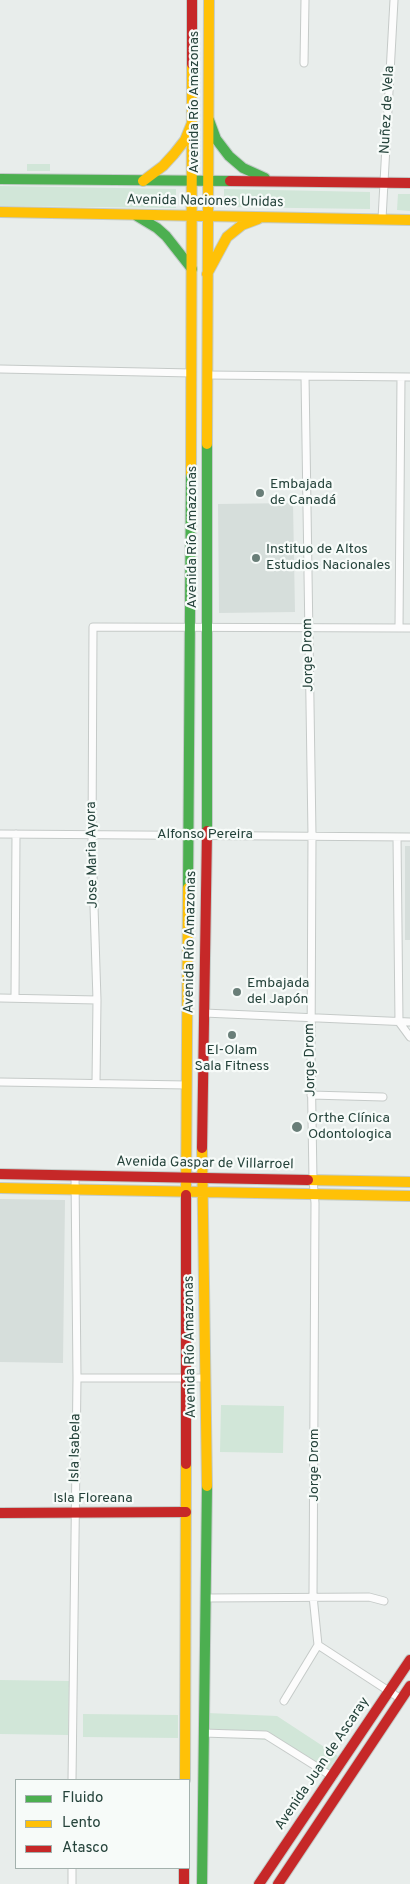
<!DOCTYPE html>
<meta charset="utf-8">
<style>
body{margin:0}
#map{position:relative;width:410px;height:1884px;overflow:hidden;background:#e8edeb;font-family:Overpass,sans-serif}
canvas{display:block}
.legend{position:absolute;left:15px;top:1779px;width:175px;height:90px;box-sizing:border-box;background:#f7fbf9;border:1px solid #a3b1ad;margin:0;padding:6px 9px;list-style:none;font-size:15px;color:#24423a}
.legend li{display:flex;align-items:center;gap:10px;height:25px}
.legend b{width:25px;border:1px solid #a3b1ad}
</style>
<div id="map">
<canvas width="410" height="1884"></canvas>
<ul class="legend">
<li><b style="height:6px;background:#4caf50"></b>Fluido</li>
<li><b style="height:6px;background:#ffc107"></b>Lento</li>
<li><b style="height:6px;background:#c62828"></b>Atasco</li>
</ul>
</div>
<script>
const ctx = document.querySelector('canvas').getContext('2d');
ctx.lineJoin = 'round';
function fill(path, color) { ctx.fillStyle = color; ctx.fill(path, 'evenodd'); }
const toPath = rows => new Path2D(rows.map(r => 'M' + r).join(''));
function trace(path, color, width, dash) { ctx.strokeStyle = color; ctx.lineWidth = width; ctx.lineCap = dash ? 'butt' : 'round'; ctx.setLineDash(dash || []); ctx.stroke(path); }
function drawText(font, color, halo, rows, align = 'center') {
  ctx.font = font + ' Overpass,sans-serif'; ctx.lineWidth = 4.5; ctx.setLineDash([]); ctx.textBaseline = 'middle'; ctx.strokeStyle = halo; ctx.fillStyle = color; for (const [text, x, y, turn = 0] of rows) {
    ctx.save(); ctx.translate(x, y); ctx.rotate((+turn || 0) * Math.PI / 180); ctx.textAlign = isNaN(turn) ? turn : align; if (halo) ctx.strokeText(text, 0, 0); ctx.fillText(text, 0, 0); ctx.restore();
  }
}
fill(toPath([
 [293,503,295,612,219,613,218,504],
 [405,846,410,846,410,940,405,940],
 [0,1199,65,1200,63,1363,0,1362]
]), '#d6dedb');
fill(toPath([
 [27,164,50,164,50,171,27,171],
 [0,186,176,189,176,208,0,206],
 [224,189,370,192,370,209,224,207],
 [398,194,410,194,410,211,397,210],
 [221,1405,284,1406,283,1453,220,1452],
 [0,1680,69,1681,68,1735,0,1734],
 [208,1713,277,1716,338,1756,324,1775,267,1740,208,1736],
 [83,1714,178,1715,178,1738,83,1737]
]), '#d1e6d8');
const street = toPath([
 [304,63,305,0],
 [382,219,394,0],
 [0,369,192,373],
 [207,375,410,377],
 [305,376,312,835,311,1056,313,1180,315,1203,313,1596,318,1645,401,1699],
 [399,628,401,377],
 [0,834,410,837],
 [397,837,399,1022,410,1037],
 [0,998,97,1000],
 [15,998,16,834],
 [204,1013,410,1022],
 [0,1082,187,1085],
 [96,1083,97,1000,92,844,93,627,410,628],
 [311,1095,383,1097],
 [77,1378,205,1378],
 [206,1598,369,1597,384,1601],
 [284,1701,318,1645],
 [203,1733,266,1735,333,1777],
 [72,1780,77,1378,75,1175],
 [72,1868,72,1884]
]);
const fast = toPath([
 [209,120,216,139,229,156,243,168,265,178],
 [0,179,230,181],
 [137,216,157,228,166,236,192,269],
 [207,444,207,831],
 [188,888,191,473],
 [202,1884,207,1486]
]);
const slow = toPath([
 [143,181,163,166,174,154,185,140,192,123],
 [0,212,410,220],
 [207,274,227,237,242,225,258,219],
 [207,444,209,0],
 [191,473,192,64],
 [202,1148,207,1486],
 [308,1180,410,1182],
 [0,1188,410,1196],
 [186,1195,188,888],
 [185,1780,186,1464]
]);
const jam = toPath([
 [192,0,192,64],
 [230,181,410,183],
 [202,1148,207,831],
 [0,1174,308,1180],
 [186,1464,186,1195],
 [0,1513,186,1512],
 [184,1868,184,1884],
 [259,1884,410,1660],
 [278,1884,410,1686]
]);
trace(street, '#c5cac8', 9);
trace(fast, '#c3cbc8', 12);
trace(slow, '#c3cbc8', 12);
trace(jam, '#c3cbc8', 12);
trace(street, '#fcfcfc', 7);
trace(fast, '#4caf50', 10);
trace(slow, '#ffc107', 10);
trace(jam, '#c62828', 10);
for (const [x, y, r, color] of [
 [260,493,5,"#697e78"],
 [256,558,5,"#697e78"],
 [237,992,5,"#697e78"],
 [232,1035,5,"#697e78"],
 [297,1127,6,"#697e78"]
]) { const dot = new Path2D(); dot.arc(x, y, r, 0, 2 * Math.PI); ctx.fillStyle = color; ctx.fill(dot); trace(dot, '#f7fbf9', 2); }
drawText('14px', '#24423a', '#f7fbf9', [
 ["Avenida Río Amazonas",195,102,-90],
 ["Nuñez de Vela",388,110,-87],
 ["Avenida Naciones Unidas",205,202,1],
 ["Avenida Río Amazonas",193,537,-90],
 ["Jorge Drom",309,655,-91],
 ["Alfonso Pereira",205,835],
 ["Jose Maria Ayora",93,855,-91],
 ["Avenida Río Amazonas",191,942,-89],
 ["Jorge Drom",311,1060,-91],
 ["Avenida Gaspar de Villarroel",205,1164,1],
 ["Avenida Río Amazonas",191,1347,-91],
 ["Isla Isabela",76,1448,-89],
 ["Jorge Drom",315,1465,-90],
 ["Isla Floreana",93,1499],
 ["Avenida Juan de Ascaray",323,1764,-56]
]);
drawText('14px', '#24423a', '#f7fbf9', [
 ["Embajada",270,485],
 ["de Canadá",270,501],
 ["Instituo de Altos",266,550],
 ["Estudios Nacionales",266,566],
 ["Embajada",247,984],
 ["del Japón",247,1000],
 ["El-Olam",232,1051,"center"],
 ["Sala Fitness",232,1067,"center"],
 ["Orthe Clínica",308,1119],
 ["Odontologica",308,1135]
], 'left');
</script>
